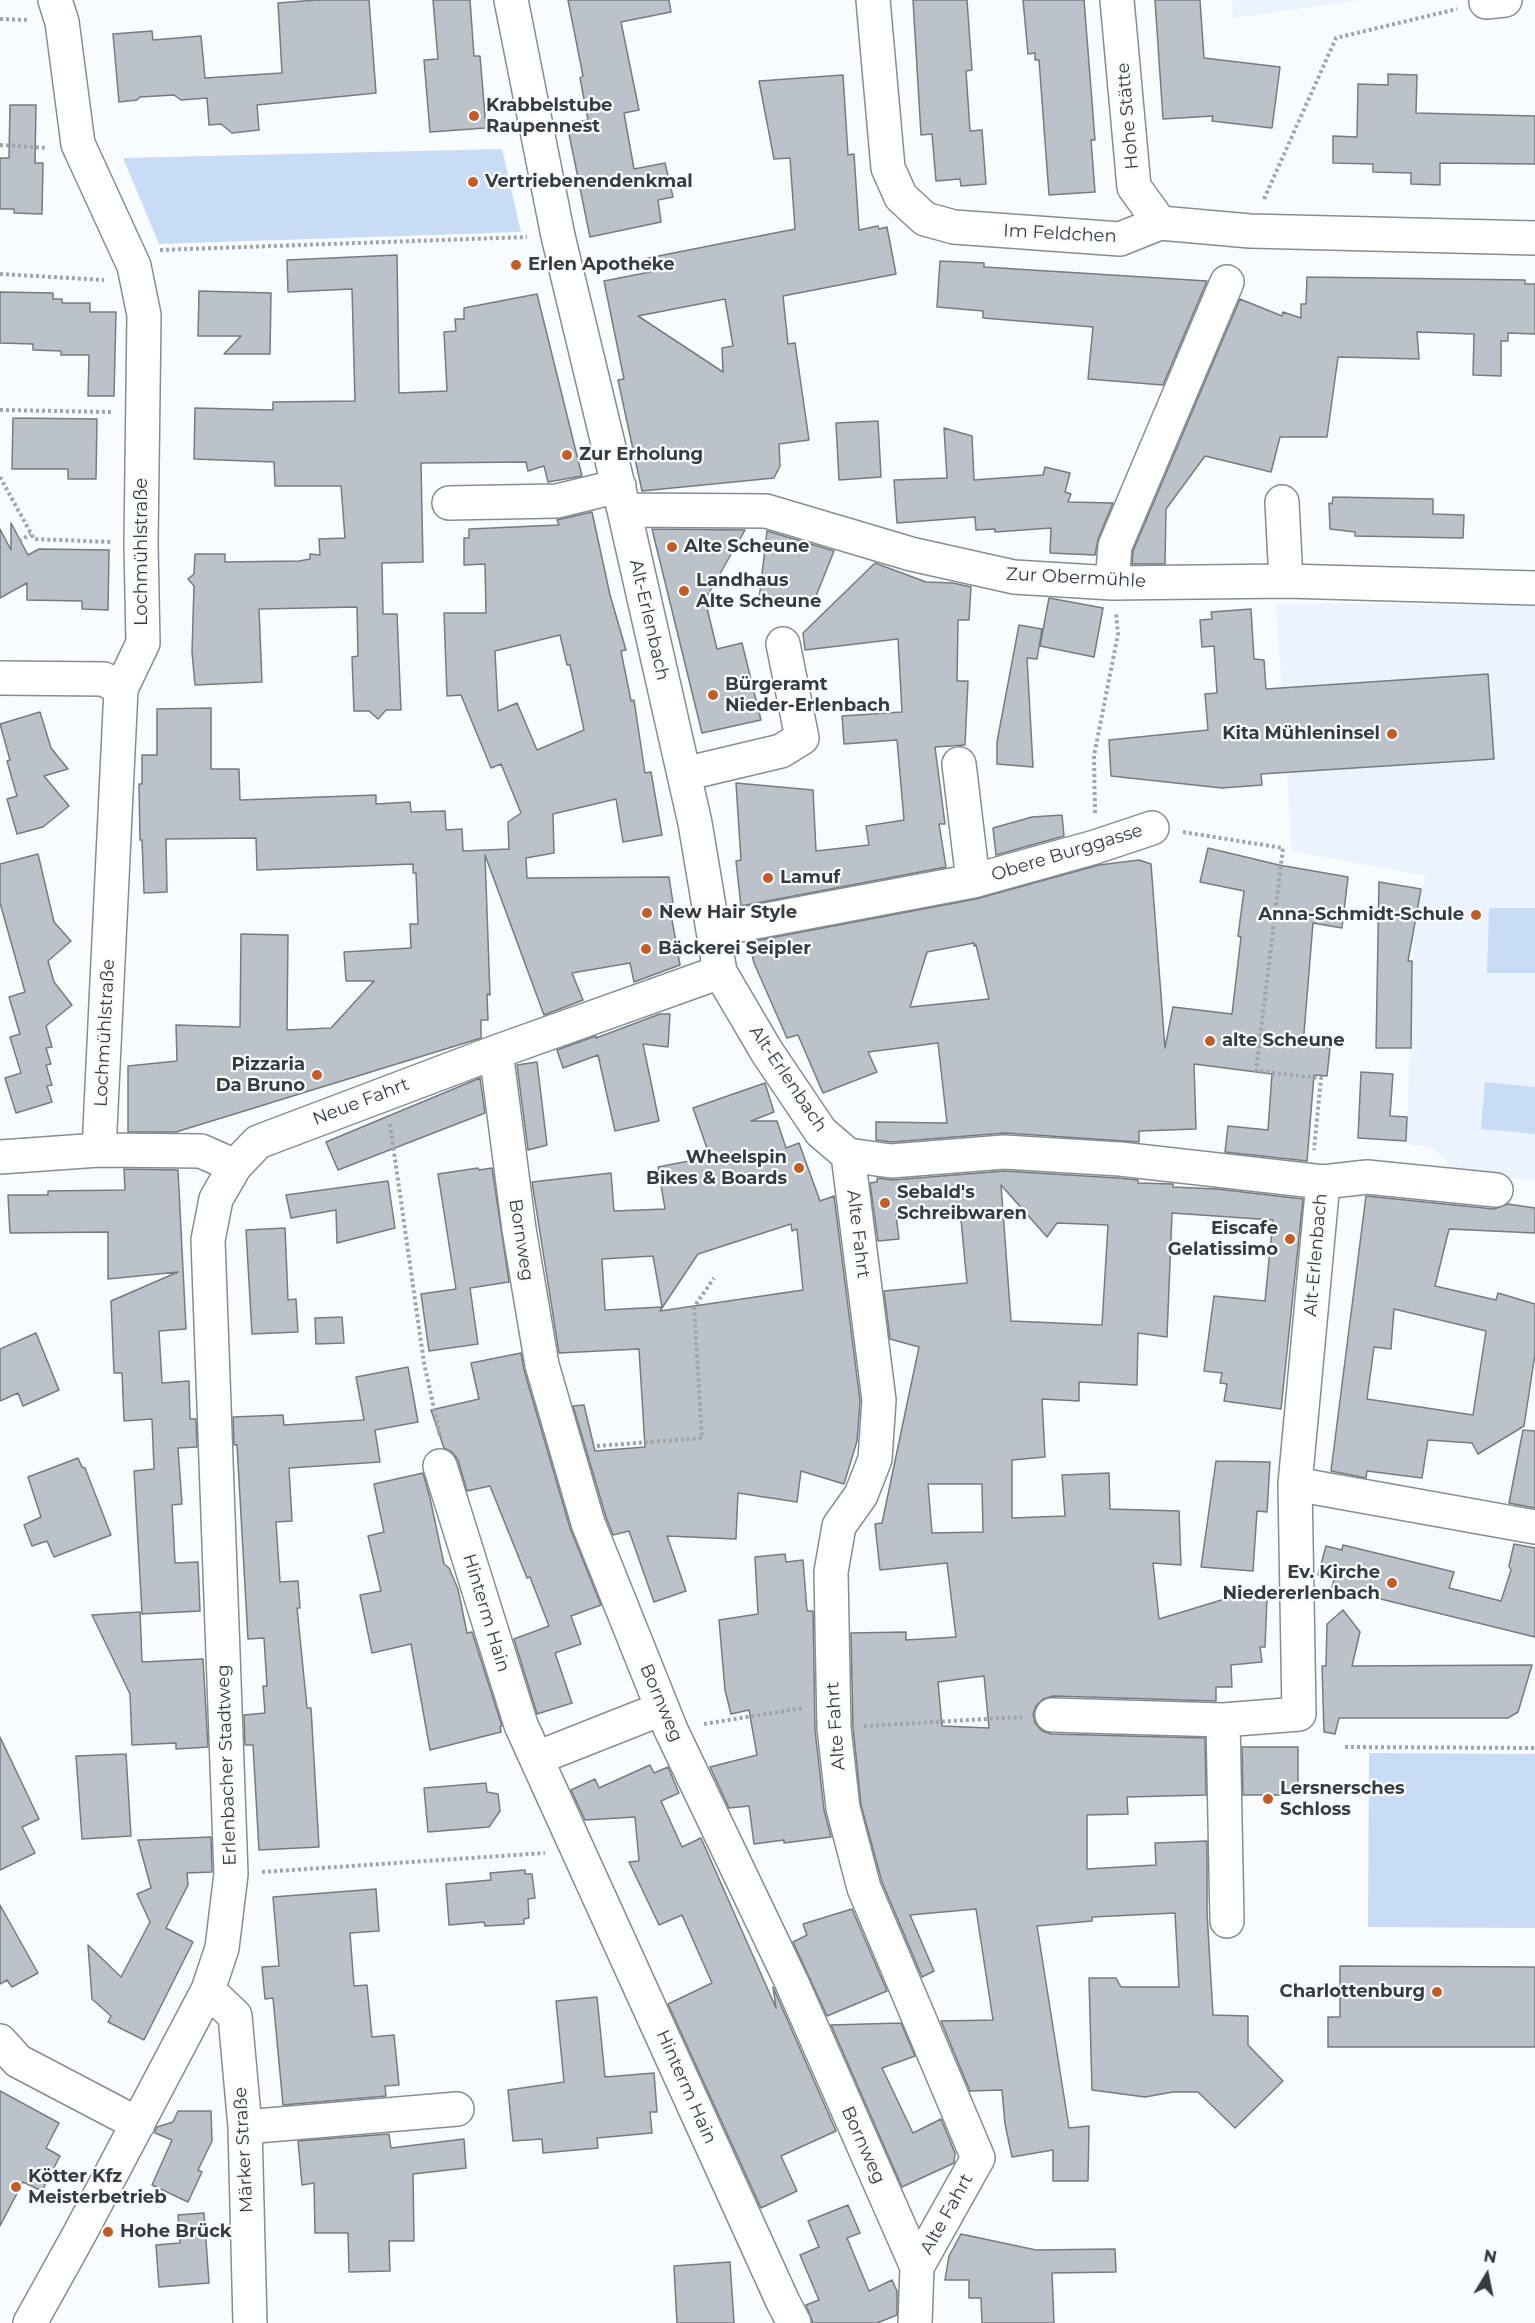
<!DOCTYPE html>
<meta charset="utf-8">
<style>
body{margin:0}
#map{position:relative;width:1535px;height:2323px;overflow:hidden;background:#f9fcff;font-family:Montserrat,sans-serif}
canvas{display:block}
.north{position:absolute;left:1457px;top:2245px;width:60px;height:60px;-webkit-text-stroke:4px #f9fcff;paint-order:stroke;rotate:10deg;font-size:16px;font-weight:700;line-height:24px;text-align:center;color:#383b3e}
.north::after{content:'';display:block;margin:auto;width:21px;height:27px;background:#383b3e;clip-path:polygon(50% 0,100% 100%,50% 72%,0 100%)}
</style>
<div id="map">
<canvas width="1535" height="2323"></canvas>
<div class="north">N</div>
</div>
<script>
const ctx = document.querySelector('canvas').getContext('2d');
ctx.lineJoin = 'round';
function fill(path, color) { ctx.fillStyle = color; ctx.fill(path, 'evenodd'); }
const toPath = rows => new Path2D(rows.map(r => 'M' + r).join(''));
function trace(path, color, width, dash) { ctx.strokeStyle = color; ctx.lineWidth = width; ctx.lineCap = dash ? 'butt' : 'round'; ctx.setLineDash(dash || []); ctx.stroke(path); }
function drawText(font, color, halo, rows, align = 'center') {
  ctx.font = font + ' Montserrat,sans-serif'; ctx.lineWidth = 4.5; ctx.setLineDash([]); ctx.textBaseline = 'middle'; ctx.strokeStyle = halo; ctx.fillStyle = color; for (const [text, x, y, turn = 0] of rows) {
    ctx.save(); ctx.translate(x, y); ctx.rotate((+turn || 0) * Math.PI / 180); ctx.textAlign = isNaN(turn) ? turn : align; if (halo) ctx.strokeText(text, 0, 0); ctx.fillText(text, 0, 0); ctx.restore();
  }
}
fill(toPath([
 [1232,0,1361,0,1233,18],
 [1276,603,1535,605,1535,1180,1450,1172,1447,1160,1430,1147,1406,1144,1413,974,1412,939,1421,890,1427,876,1292,851]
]), '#ebf3fe');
fill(toPath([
 [502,149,521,232,159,244,123,158],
 [1489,908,1535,908,1535,973,1487,973],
 [1485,1082,1535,1087,1535,1134,1481,1129],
 [1369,1753,1535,1754,1535,1928,1368,1927]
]), '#c9dcf6');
const building = toPath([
 [316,0,369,0,376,93,257,105,259,130,232,133,221,124,209,125,207,98,181,100,174,95,140,97,137,100,119,102,113,34,152,31,153,40,201,36,205,78,282,73,278,3,316,0],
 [433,0,470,0,474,56,480,56,486,128,430,132,424,60,438,59,433,0],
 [568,0,669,0,671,12,621,22,639,110,624,113,634,169,665,163,673,197,658,200,661,222,590,237,567,124,588,120,580,78,583,76,568,0],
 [913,0,967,0,972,70,966,71,970,131,982,130,986,184,961,186,960,179,936,181,932,134,921,135,913,0],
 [1023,0,1084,0,1095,140,1091,140,1095,192,1049,195,1039,60,1035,60,1035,53,1028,54,1023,0],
 [1155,0,1200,0,1204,58,1280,67,1272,128,1212,121,1213,116,1163,119,1155,0],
 [1388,74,1417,75,1416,113,1535,116,1535,164,1440,163,1440,185,1411,184,1411,173,1373,172,1373,164,1333,163,1333,136,1357,137,1358,84,1388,85,1388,74],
 [843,75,848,155,854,154,859,230,878,226,879,229,887,227,896,274,783,296,788,344,795,343,809,440,779,444,780,466,774,478,642,491,618,380,624,379,604,281,650,272,648,258,795,229,790,158,774,159,759,81,843,75],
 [725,299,733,346,722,348,723,372,638,316,725,299],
 [10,105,36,105,35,163,43,163,42,214,14,213,14,209,0,209,0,158,9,158,10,105],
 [397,255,399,393,447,391,444,332,456,331,455,319,464,319,464,308,537,294,582,476,548,482,544,466,528,471,526,462,421,463,423,562,382,563,383,614,397,614,401,710,386,710,378,719,369,711,354,711,352,657,358,656,357,607,259,609,262,682,195,685,192,652,194,586,188,579,194,574,195,554,225,554,225,562,299,561,310,559,310,554,320,555,319,539,345,538,341,486,275,486,274,462,194,459,195,408,273,410,273,402,355,401,352,289,288,292,287,260,397,255],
 [940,261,984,263,984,267,1207,281,1163,385,1088,379,1093,327,983,318,983,311,937,307,940,261],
 [1307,277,1525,280,1525,284,1535,284,1535,334,1508,333,1508,341,1501,341,1501,376,1473,375,1474,334,1417,332,1419,359,1338,357,1327,437,1280,437,1271,472,1205,456,1166,509,1165,564,1132,564,1133,551,1240,299,1282,316,1283,312,1301,318,1301,304,1306,304,1307,277],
 [199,291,271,293,270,354,224,354,241,336,198,336,199,291],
 [0,292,53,293,53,299,62,299,62,303,90,303,90,312,116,312,114,396,88,396,89,355,61,355,61,351,33,350,33,344,0,343,0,292],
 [13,418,97,419,96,479,68,479,68,469,12,469,13,418],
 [878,421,881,477,839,480,836,423,878,421],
 [944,428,972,436,974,480,1043,475,1045,467,1070,473,1065,492,1071,494,1068,502,1113,503,1098,539,1095,555,1050,553,1051,528,995,532,995,529,976,530,975,517,897,523,894,480,947,478,944,428],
 [1333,497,1433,499,1433,514,1464,515,1463,538,1355,536,1355,532,1330,529,1329,503,1332,504,1333,497],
 [592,512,610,595,626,650,621,651,631,701,634,700,645,773,651,772,662,835,623,842,616,799,553,814,554,853,526,858,527,878,669,877,673,903,669,903,680,965,634,982,630,963,572,973,583,1000,544,1015,485,855,490,995,487,994,488,1020,481,1020,481,1038,176,1132,128,1132,128,1066,177,1061,176,1025,240,1027,241,934,288,935,287,1030,331,1028,374,981,346,981,344,952,411,948,410,924,418,924,416,873,413,873,413,864,257,870,256,838,166,839,167,892,144,893,142,840,140,840,139,784,142,784,142,755,157,755,157,709,211,708,211,769,239,769,240,800,376,795,376,804,410,802,411,812,445,811,446,830,462,829,463,851,509,849,508,822,521,813,501,764,491,768,461,695,447,696,444,613,486,613,485,564,464,565,464,538,469,538,469,529,559,525,557,520,592,512],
 [560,635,567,665,570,665,584,730,537,750,517,703,498,711,495,651,560,635],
 [11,523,28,555,39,549,109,550,108,610,82,609,82,601,27,600,27,583,0,598,0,529,11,550,11,523],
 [652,529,745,530,705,600,717,649,742,643,761,720,702,733,652,529],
 [767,531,834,551,812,606,790,608,787,598,758,608,767,531],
 [875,563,926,582,953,583,971,587,969,620,958,620,957,681,968,681,965,745,935,747,945,824,939,824,946,867,741,906,736,861,741,860,736,783,813,790,816,851,869,845,866,826,904,820,897,740,844,744,842,716,902,712,898,639,805,650,803,633,875,563],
 [1049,598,1103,608,1094,657,1040,646,1049,598],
 [1251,609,1254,659,1264,660,1266,689,1488,674,1494,759,1261,774,1262,785,1222,788,1111,776,1109,740,1208,730,1205,694,1217,693,1214,646,1202,647,1200,620,1212,619,1211,612,1251,609],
 [1019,625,1042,629,1037,659,1027,658,1033,767,997,764,997,742,1019,625],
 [40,712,51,748,68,769,44,776,69,806,43,827,17,834,7,799,17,796,7,761,10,760,0,724,40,712],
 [1062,815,1064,836,996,855,993,828,1032,817,1062,815],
 [1208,848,1279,865,1348,877,1342,928,1313,923,1303,1045,1330,1048,1327,1076,1314,1075,1307,1161,1225,1152,1228,1126,1268,1130,1272,1074,1194,1064,1196,1129,1139,1131,1139,1142,1005,1133,892,1142,876,1140,876,1122,947,1123,938,1043,868,1052,877,1072,823,1093,798,1035,787,1038,754,963,749,942,976,899,1099,865,1139,860,1151,864,1165,1048,1173,1007,1232,1014,1241,937,1238,936,1244,891,1200,882,1208,848],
 [974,943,974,946,976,945,989,999,910,1007,927,952,974,943],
 [38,854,54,922,71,941,48,961,54,982,72,1005,46,1026,52,1047,46,1048,51,1064,46,1065,52,1085,47,1086,52,1102,16,1113,5,1078,21,1073,10,1037,20,1034,9,997,25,992,0,903,0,864,38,854],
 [1379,882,1421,889,1408,961,1412,961,1411,1048,1376,1048,1379,882],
 [660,1014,670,1014,668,1047,643,1044,659,1121,615,1131,598,1055,563,1068,557,1050,596,1036,596,1038,660,1014],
 [537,1062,547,1145,528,1150,517,1065,537,1062],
 [1361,1072,1393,1074,1390,1116,1407,1117,1406,1141,1358,1138,1361,1072],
 [480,1078,485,1113,338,1170,326,1142,480,1078],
 [765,1083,774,1112,751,1121,777,1121,786,1148,799,1143,820,1201,834,1196,860,1401,857,1441,844,1484,801,1471,797,1502,738,1493,736,1539,667,1536,686,1591,654,1602,629,1531,613,1535,606,1517,573,1406,584,1405,595,1451,645,1447,639,1349,559,1353,532,1182,611,1173,614,1211,665,1209,658,1167,710,1157,693,1108,765,1083],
 [791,1224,792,1231,797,1229,803,1290,660,1311,698,1254,791,1224],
 [653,1256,662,1307,605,1310,602,1259,653,1256],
 [478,1168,479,1170,492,1168,509,1282,470,1288,478,1344,429,1351,421,1294,456,1289,438,1174,478,1168],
 [124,1169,178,1170,186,1329,159,1331,162,1383,189,1381,190,1419,196,1419,197,1447,178,1448,182,1504,172,1505,175,1563,198,1562,200,1611,142,1614,134,1471,154,1469,152,1419,124,1421,122,1373,114,1373,111,1301,178,1272,108,1279,108,1232,10,1233,8,1195,48,1195,48,1191,125,1190,124,1169],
 [1004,1171,1118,1178,1138,1180,1138,1183,1173,1184,1173,1187,1217,1189,1303,1199,1281,1409,1224,1401,1227,1384,1220,1383,1222,1373,1204,1371,1214,1296,1265,1301,1273,1220,1172,1213,1167,1337,1138,1333,1137,1385,1079,1382,1079,1401,1042,1399,1045,1457,1012,1460,1012,1518,1065,1516,1062,1475,1109,1473,1110,1509,1179,1511,1181,1565,1153,1563,1159,1619,1251,1591,1251,1599,1267,1598,1265,1647,1260,1647,1262,1662,1231,1665,1232,1687,1216,1687,1216,1701,1053,1696,1043,1699,1036,1706,1033,1714,1035,1723,1042,1731,1051,1734,1205,1738,1206,1795,1127,1797,1128,1814,1087,1815,1087,1869,1156,1865,1155,1843,1207,1841,1207,1912,1213,2015,1248,2016,1248,2045,1283,2081,1235,2128,1198,2092,1173,2092,1145,2097,1092,2090,1089,1978,1116,1978,1121,1987,1179,1987,1175,1913,1092,1917,1092,1921,1037,1926,1069,2128,1089,2126,1088,2181,1053,2181,1053,2150,1012,2157,1005,2124,1002,2090,970,2091,941,2021,993,2020,976,1909,910,1915,934,1971,922,1977,882,1882,861,1805,853,1727,851,1633,906,1632,906,1640,956,1637,947,1563,880,1570,875,1524,882,1523,919,1347,890,1339,884,1291,967,1283,960,1209,896,1215,899,1239,878,1241,870,1183,877,1182,877,1178,892,1180,1004,1171],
 [1001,1185,1047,1237,1057,1223,1108,1225,1102,1325,1011,1321,1001,1185],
 [928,1484,982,1484,983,1532,932,1533,928,1484],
 [984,1676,989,1728,942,1726,938,1682,984,1676],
 [388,1181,395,1228,337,1243,336,1210,291,1218,286,1195,388,1181],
 [1366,1196,1494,1209,1508,1204,1535,1208,1535,1233,1449,1229,1435,1286,1496,1300,1498,1293,1535,1304,1535,1354,1524,1426,1478,1454,1472,1443,1428,1440,1422,1478,1367,1471,1366,1478,1331,1471,1366,1196],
 [1394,1309,1486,1331,1473,1415,1367,1399,1374,1347,1391,1349,1394,1309],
 [285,1228,288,1300,296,1299,298,1332,252,1334,246,1230,285,1228],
 [342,1317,344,1343,316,1344,315,1318,342,1317],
 [36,1333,59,1390,23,1406,18,1393,0,1401,0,1349,36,1333],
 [521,1353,524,1370,570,1528,601,1605,571,1616,581,1644,555,1653,572,1703,537,1714,514,1639,549,1626,530,1577,527,1578,490,1486,467,1491,458,1460,452,1452,444,1448,431,1410,479,1399,471,1363,521,1353],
 [408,1367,418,1422,375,1430,380,1462,289,1468,292,1521,276,1522,280,1582,298,1581,300,1608,297,1608,307,1708,311,1708,319,1847,259,1850,253,1745,245,1745,244,1715,265,1713,263,1686,267,1686,264,1638,248,1639,237,1445,234,1445,233,1417,283,1415,284,1425,364,1420,356,1377,408,1367],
 [1523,1430,1535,1431,1535,1508,1509,1503,1523,1430],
 [78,1458,82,1467,85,1468,111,1535,54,1557,47,1541,32,1546,24,1525,41,1517,28,1477,78,1458],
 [1216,1461,1270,1462,1267,1512,1257,1511,1253,1571,1201,1567,1216,1461],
 [423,1473,430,1498,444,1564,449,1568,458,1589,467,1633,472,1632,502,1726,500,1727,501,1732,430,1750,411,1644,372,1653,360,1595,381,1591,368,1536,384,1532,374,1484,423,1473],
 [1514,1544,1535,1548,1535,1637,1332,1587,1335,1577,1318,1575,1326,1546,1342,1550,1343,1545,1454,1572,1449,1588,1501,1601,1511,1570,1509,1566,1514,1544],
 [785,1554,786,1562,803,1560,807,1611,813,1611,815,1730,824,1810,831,1837,784,1843,784,1840,754,1844,749,1806,729,1808,710,1767,757,1755,749,1710,731,1714,725,1690,719,1620,758,1614,755,1557,785,1554],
 [1343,1610,1360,1632,1352,1666,1532,1665,1518,1712,1508,1718,1339,1718,1335,1734,1324,1732,1322,1666,1326,1666,1327,1624,1343,1610],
 [140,1612,142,1662,203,1659,208,1747,176,1749,176,1743,132,1745,130,1694,92,1615,140,1612],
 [0,1737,39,1819,22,1827,35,1853,0,1870,0,1737],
 [1242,1747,1298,1747,1298,1795,1243,1795,1242,1747],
 [126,1754,131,1836,82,1839,76,1756,126,1754],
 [650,1765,654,1773,668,1767,679,1793,661,1801,682,1847,701,1838,776,2008,773,1987,836,2131,781,2156,797,2191,761,2208,668,2004,712,1983,682,1915,659,1925,629,1862,639,1861,635,1817,585,1820,571,1790,595,1779,599,1788,650,1765],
 [486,1783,487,1792,498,1794,500,1811,489,1827,428,1832,424,1788,486,1783],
 [211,1837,212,1872,187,1873,188,1885,166,1928,193,1942,144,2040,108,2022,111,2016,92,1999,88,1945,121,1977,150,1922,137,1894,151,1888,138,1840,211,1837],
 [525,1870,525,1874,532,1874,535,1898,528,1899,529,1918,524,1919,524,1924,485,1926,484,1922,449,1925,446,1884,491,1880,490,1873,525,1870],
 [376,1889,379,1931,350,1933,354,1986,367,1985,372,2037,394,2035,399,2085,385,2086,386,2096,283,2105,273,1998,265,1999,262,1967,279,1966,273,1897,376,1889],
 [0,1905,38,1973,12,1987,7,1980,0,1984,0,1905],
 [852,1909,887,1991,827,2016,793,1942,807,1935,803,1924,852,1909],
 [1340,1966,1535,1967,1535,2047,1328,2047,1328,2017,1340,2017,1340,1966],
 [597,1997,605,2077,654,2073,657,2112,650,2112,652,2133,597,2138,598,2148,543,2153,542,2139,513,2141,508,2090,564,2082,556,2001,597,1997],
 [901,2023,915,2056,882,2068,913,2133,941,2119,955,2153,954,2163,902,2187,831,2025,901,2023],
 [0,2091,59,2123,46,2148,60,2156,42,2191,23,2182,0,2226,0,2091],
 [178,2111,211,2111,212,2141,198,2170,202,2172,188,2202,152,2185,172,2140,155,2133,155,2131,157,2127,173,2122,178,2111],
 [389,2134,391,2148,464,2139,466,2168,413,2174,414,2241,389,2241,390,2271,349,2272,348,2233,315,2233,314,2183,302,2185,298,2141,389,2134],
 [848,2205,860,2233,847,2238,869,2291,892,2280,897,2291,897,2315,877,2323,813,2323,806,2305,819,2300,800,2255,819,2247,808,2221,848,2205],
 [204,2213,209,2283,159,2287,156,2245,180,2243,178,2215,204,2213],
 [961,2234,1036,2250,1115,2249,1116,2272,1052,2273,1054,2323,982,2323,981,2298,969,2298,969,2280,945,2280,949,2256,961,2234],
 [730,2262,734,2323,677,2323,674,2266,730,2262]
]);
fill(building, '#bcc2c9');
trace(building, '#767b82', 1.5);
const minor = toPath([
 [55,0,62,22,78,144,134,266,144,315,141,544,143,643,121,689,99,1150],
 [511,0,558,236,624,510,695,823,720,972,767,1052,821,1132,848,1155,891,1161,1004,1152,1120,1159,1323,1182,1367,1177,1496,1190],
 [873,0,888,168,901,197,925,219,954,227,1120,239,1160,223,1250,231,1535,238],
 [1117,0,1134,187,1160,223],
 [1486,2,1505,0],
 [1282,502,1286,581],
 [449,503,557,501,619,486],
 [624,510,766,511,911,554,1014,577,1112,583,1286,581,1535,588],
 [1112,583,1115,546,1227,282],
 [0,678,104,679,121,689],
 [959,764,973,881],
 [684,774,781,751,802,738,783,644],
 [713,930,973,881,1095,847,1152,828],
 [496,1052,519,1229,542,1365,588,1523,671,1730,792,1983,917,2267,915,2323],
 [848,1155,879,1400,875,1459,861,1495,839,1526,831,1572,834,1728,843,1808,864,1888,978,2158,917,2267],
 [0,1157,99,1150,201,1151,235,1166],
 [440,1466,521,1725,783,2302,794,2323],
 [1295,1484,1535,1527],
 [1052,1715,1223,1720,1299,1714,1295,1484,1323,1182],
 [1223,1720,1227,1921],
 [537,1758,661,1709],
 [208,1990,235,2016,245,2127,250,2323],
 [0,2041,18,2061,138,2124],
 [245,2127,457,2109],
 [30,2323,80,2233,208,1990,222,1948,231,1874,208,1240,216,1199,235,1166,258,1142,496,1052,720,972]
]);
trace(minor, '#878c93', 36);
trace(toPath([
 [0,19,28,20],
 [0,145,48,148],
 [1264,199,1336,38,1457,9],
 [160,250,527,237],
 [0,274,104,280],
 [0,410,113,412],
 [0,477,34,539,111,542],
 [19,541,31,534],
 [1095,813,1094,756,1118,634,1116,613],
 [1183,832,1283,848,1256,1071,1321,1078,1314,1150],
 [390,1124,424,1363,440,1436],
 [597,1446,702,1438,694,1307,714,1278],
 [704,1724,803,1708],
 [864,1726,1022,1717],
 [1345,1747,1535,1748],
 [262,1872,545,1853]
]), '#a2a5a8', 4, [3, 3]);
trace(minor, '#fff', 33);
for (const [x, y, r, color] of [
 [474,116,6,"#c25d28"],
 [473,182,6,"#c25d28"],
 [516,265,6,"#c25d28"],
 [567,455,6,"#c25d28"],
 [672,547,6,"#c25d28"],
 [684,591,6,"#c25d28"],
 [713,695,6,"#c25d28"],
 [1392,734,6,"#c25d28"],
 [768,878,6,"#c25d28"],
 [647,913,6,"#c25d28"],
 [1476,915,6,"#c25d28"],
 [646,949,6,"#c25d28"],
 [1210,1041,6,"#c25d28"],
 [317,1075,6,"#c25d28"],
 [799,1168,6,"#c25d28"],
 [885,1203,6,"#c25d28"],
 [1290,1239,6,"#c25d28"],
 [1392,1583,6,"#c25d28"],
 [1268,1799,6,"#c25d28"],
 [1437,1992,6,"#c25d28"],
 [16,2187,6,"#c25d28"],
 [108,2232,6,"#c25d28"]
]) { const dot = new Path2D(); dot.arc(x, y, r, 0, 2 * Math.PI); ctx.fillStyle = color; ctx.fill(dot); trace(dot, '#f9fcff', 2); }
drawText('bold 18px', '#383b3e', '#f9fcff', [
 ["Krabbelstube",486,106],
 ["Raupennest",486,127],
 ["Vertriebenendenkmal",485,182],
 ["Erlen Apotheke",528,265],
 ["Zur Erholung",579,455],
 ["Alte Scheune",684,547],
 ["Landhaus",696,581],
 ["Alte Scheune",696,602],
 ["Bürgeramt",725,685],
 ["Nieder-Erlenbach",725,706],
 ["Kita Mühleninsel",1380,734,"right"],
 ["Lamuf",780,878],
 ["New Hair Style",659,913],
 ["Anna-Schmidt-Schule",1464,915,"right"],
 ["Bäckerei Seipler",658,949],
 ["alte Scheune",1222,1041],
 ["Pizzaria",305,1065,"right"],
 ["Da Bruno",305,1086,"right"],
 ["Wheelspin",787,1158,"right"],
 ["Bikes & Boards",787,1179,"right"],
 ["Sebald's",897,1193],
 ["Schreibwaren",897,1214],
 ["Eiscafe",1278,1229,"right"],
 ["Gelatissimo",1278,1250,"right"],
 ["Ev. Kirche",1380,1573,"right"],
 ["Niedererlenbach",1380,1594,"right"],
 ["Lersnersches",1280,1789],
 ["Schloss",1280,1810],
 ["Charlottenburg",1425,1992,"right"],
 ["Kötter Kfz",28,2177],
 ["Meisterbetrieb",28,2198],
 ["Hohe Brück",120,2232]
], 'left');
drawText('18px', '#383b3e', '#f9fcff', [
 ["Hohe Stätte",1128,116,-95],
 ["Im Feldchen",1060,234,3],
 ["Lochmühlstraße",142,552,-90],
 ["Zur Obermühle",1076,578,3],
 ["Alt-Erlenbach",649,620,77],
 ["Obere Burggasse",1067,853,-17],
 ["Lochmühlstraße",105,1033,-87],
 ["Alt-Erlenbach",788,1079,56],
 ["Neue Fahrt",361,1102,-21],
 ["Alte Fahrt",858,1234,83],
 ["Bornweg",521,1240,81],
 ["Alt-Erlenbach",1316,1255,-85],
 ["Hinterm Hain",486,1613,73],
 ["Bornweg",661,1703,67],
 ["Alte Fahrt",836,1726,-94],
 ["Erlenbacher Stadtweg",227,1765,-92],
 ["Hinterm Hain",686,2087,66],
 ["Bornweg",863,2145,66],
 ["Märker Straße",244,2150,-93],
 ["Alte Fahrt",947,2214,-61]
]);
</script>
